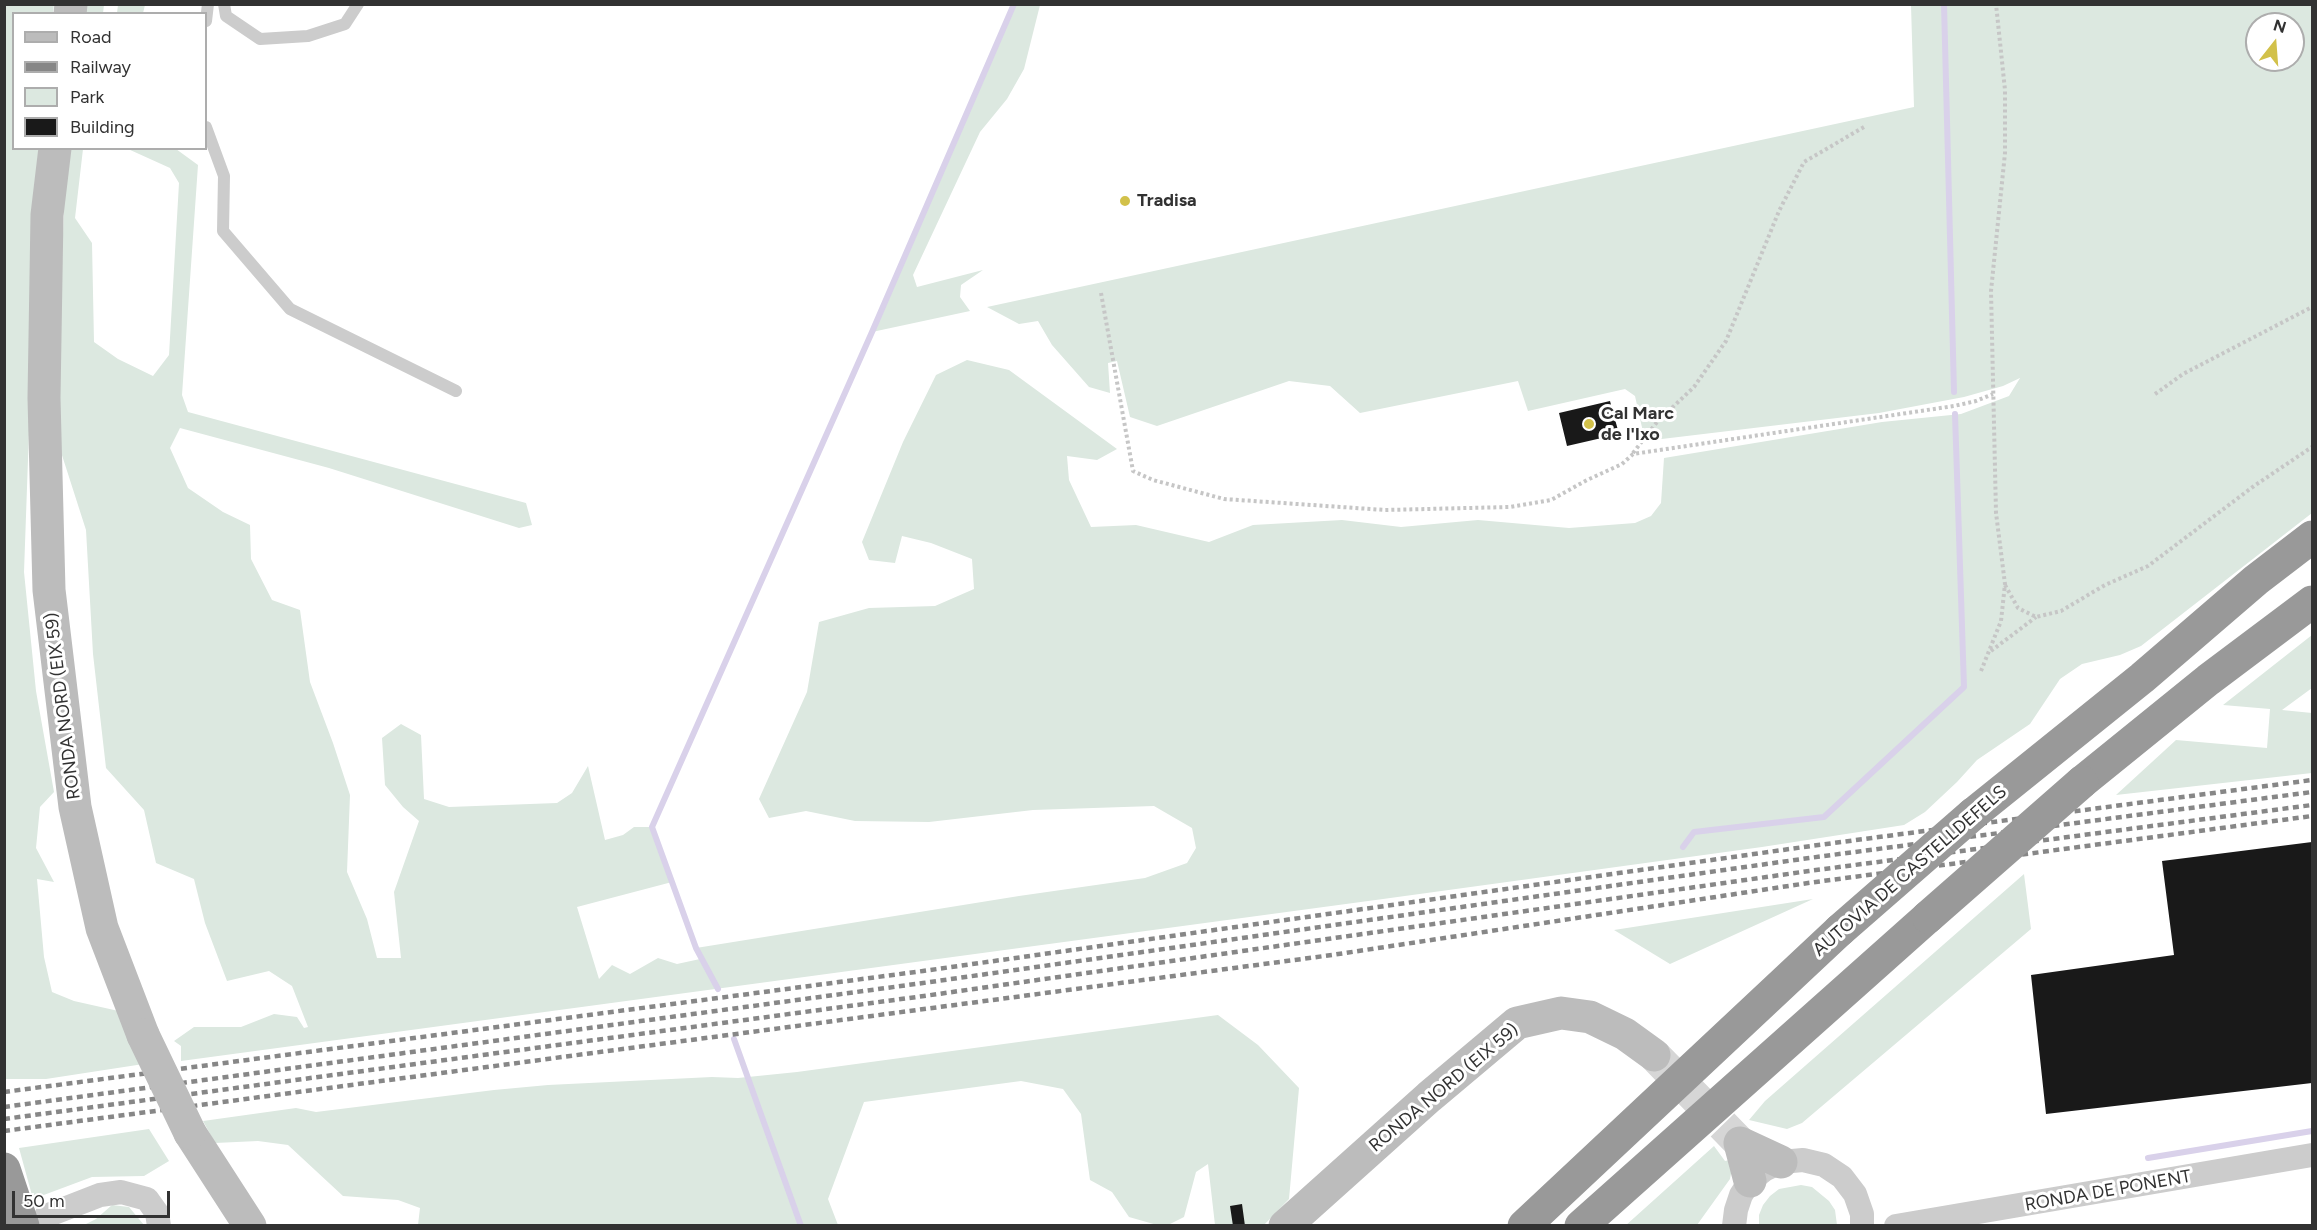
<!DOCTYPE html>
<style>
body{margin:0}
#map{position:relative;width:2317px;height:1230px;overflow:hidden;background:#fff;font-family:Figtree,sans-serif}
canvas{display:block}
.frame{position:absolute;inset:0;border:6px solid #323232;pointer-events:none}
.legend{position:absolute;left:12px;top:12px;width:195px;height:138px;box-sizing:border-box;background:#fff;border:2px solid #adadad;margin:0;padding:8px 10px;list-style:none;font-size:18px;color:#323232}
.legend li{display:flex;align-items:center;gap:12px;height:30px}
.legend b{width:30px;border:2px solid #adadad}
.north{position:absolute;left:2245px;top:12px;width:60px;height:60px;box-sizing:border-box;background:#fff;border:2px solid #adadad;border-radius:50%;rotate:17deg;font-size:16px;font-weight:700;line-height:24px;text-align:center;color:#323232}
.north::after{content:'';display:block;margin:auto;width:21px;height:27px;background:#d2c14a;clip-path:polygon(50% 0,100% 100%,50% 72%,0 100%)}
.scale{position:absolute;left:12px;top:1191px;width:158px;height:27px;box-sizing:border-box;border:3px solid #323232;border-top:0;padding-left:8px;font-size:18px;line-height:21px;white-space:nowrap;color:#323232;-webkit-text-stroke:4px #fff;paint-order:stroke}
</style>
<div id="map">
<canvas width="2317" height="1230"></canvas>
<div class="frame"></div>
<ul class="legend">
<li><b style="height:8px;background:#bcbcbc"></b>Road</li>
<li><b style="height:8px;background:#878787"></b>Railway</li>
<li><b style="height:16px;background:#dce8e0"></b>Park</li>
<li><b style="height:16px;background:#191919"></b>Building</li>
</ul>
<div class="north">N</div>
<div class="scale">50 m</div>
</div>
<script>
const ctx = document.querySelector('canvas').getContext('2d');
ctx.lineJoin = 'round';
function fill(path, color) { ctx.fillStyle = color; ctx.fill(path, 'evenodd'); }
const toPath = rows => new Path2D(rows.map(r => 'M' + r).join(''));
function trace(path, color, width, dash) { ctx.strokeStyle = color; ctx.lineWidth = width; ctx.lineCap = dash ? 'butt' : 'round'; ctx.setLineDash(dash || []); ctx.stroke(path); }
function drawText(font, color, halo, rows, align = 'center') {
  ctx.font = font + ' Figtree,sans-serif'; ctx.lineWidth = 6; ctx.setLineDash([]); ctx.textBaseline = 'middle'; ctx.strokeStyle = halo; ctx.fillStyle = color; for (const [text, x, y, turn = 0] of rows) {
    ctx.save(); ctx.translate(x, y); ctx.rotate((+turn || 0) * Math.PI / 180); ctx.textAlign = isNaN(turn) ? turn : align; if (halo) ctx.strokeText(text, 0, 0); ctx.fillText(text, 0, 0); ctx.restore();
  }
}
fill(toPath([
 [54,4,53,13,14,14,14,148,39,149,24,572,36,691,54,792,40,807,36,848,54,882,37,879,44,957,52,992,74,1001,123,1012,150,1063,46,1079,5,1079,5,12,6,5],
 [83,5,104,5,103,13,81,14],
 [118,5,145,5,143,13,117,13],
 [1014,5,1040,5,1024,69,1007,99,980,132,913,275,917,287,983,270,961,285,960,297,970,311,872,332],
 [1911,5,2312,5,2312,513,2141,646,2120,655,2082,664,2060,679,2030,724,1977,760,1957,782,1925,812,1904,825,1762,847,1383,899,181,1061,181,1046,174,1041,194,1027,241,1027,274,1014,297,1017,304,1028,308,1027,292,986,269,971,227,981,205,923,194,879,156,863,144,810,106,768,93,654,86,530,60,449,58,375,66,149,83,149,75,218,92,243,94,342,118,359,153,376,169,355,179,183,170,168,128,149,176,149,198,165,182,395,188,412,526,503,532,525,519,528,329,468,180,428,170,448,188,488,223,512,250,525,251,559,272,600,300,610,310,682,333,743,350,795,347,872,367,919,377,958,401,958,394,892,419,821,403,807,385,785,382,738,401,724,421,735,424,799,449,807,557,803,572,793,588,766,605,840,623,835,634,827,652,827,672,882,577,907,599,979,612,965,630,974,658,958,677,964,700,959,696,948,1019,896,1145,878,1187,863,1196,848,1192,828,1154,806,1033,810,929,822,855,821,806,811,769,818,759,799,807,692,819,622,869,608,935,606,974,589,972,559,931,543,902,536,895,563,869,560,862,542,903,442,936,375,967,360,1009,370,1117,449,1097,460,1067,456,1069,480,1091,527,1136,525,1209,542,1253,525,1342,520,1401,527,1478,520,1569,528,1635,523,1651,516,1661,503,1664,458,1882,422,1961,414,2009,396,2020,378,2003,386,1964,397,1879,413,1645,441,1635,396,1625,389,1528,411,1518,381,1360,413,1330,386,1289,381,1157,426,1130,417,1117,361,1108,363,1110,393,1089,387,1052,345,1038,321,1019,324,987,307,1914,107],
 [2257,24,2293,24,2293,60,2257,60],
 [2312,635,2312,688,2282,710,2312,713,2312,773,2116,795,2176,740,2267,748,2270,709,2223,705],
 [2024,874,2031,929,1802,1123,1787,1129,1749,1120,1765,1101],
 [1813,899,1670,964,1614,930],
 [1218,1015,1258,1045,1299,1088,1289,1199,1263,1226,1215,1225,1208,1164,1196,1172,1184,1217,1166,1226,1157,1225,1129,1217,1112,1192,1090,1180,1081,1114,1063,1089,1021,1081,864,1102,828,1199,838,1225,418,1225,420,1208,398,1200,343,1196,288,1145,258,1141,215,1143,203,1121,296,1108,316,1112,494,1090,548,1085,712,1077,738,1078,797,1072],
 [149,1129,169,1161,144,1176,92,1177,33,1199,19,1148],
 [1714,1146,1725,1161,1730,1160,1732,1168,1730,1179,1697,1225,1625,1226],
 [1801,1185,1812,1187,1829,1201,1835,1210,1837,1225,1759,1225,1759,1215,1763,1205,1770,1196,1779,1189],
 [112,1205,129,1207,144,1225,82,1226,96,1219]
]), '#dce8e0');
trace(toPath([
 [1944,4,1954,392],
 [1683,847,1694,832,1824,817,1964,687,1955,414],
 [718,989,696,948,652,827,872,332,1014,4],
 [734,1039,801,1226],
 [2148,1158,2312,1131]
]), '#d9d1ea', 6);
fill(toPath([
 [1610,401,1619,434,1567,446,1559,413],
 [2312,842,2312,1083,2046,1114,2031,975,2174,955,2162,861],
 [1242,1204,1245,1226,1233,1226,1230,1206]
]), '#191919');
trace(toPath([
 [1654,1055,1740,1143]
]), '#d6d6d6', 33, [33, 16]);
trace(toPath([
 [1101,293,1133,471,1153,480,1224,499,1385,510,1510,507,1551,500,1587,480,1622,464,1633,454,1954,406,1976,401,1993,394],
 [2155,394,2183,374,2312,307],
 [1633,453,1657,422,1694,387,1726,341,1779,211,1804,162,1864,127],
 [2005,585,2018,608,2036,617,2061,611,2105,585,2148,566,2254,486,2312,447],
 [1991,651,2036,617],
 [1981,671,2001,621,2005,584,1996,513,1991,291,2005,153,2005,90,1996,4]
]), '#c6c6c6', 4, [3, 3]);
trace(toPath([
 [224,4,226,16,260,39,308,36,345,24,358,4],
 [206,21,208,4],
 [206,127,224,176,223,231,290,309,456,391]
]), '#ccc', 12);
trace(toPath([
 [46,1216,100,1195,121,1192,147,1199,157,1213,159,1226],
 [1734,1226,1736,1210,1741,1195,1750,1181,1764,1170,1781,1162,1803,1160,1824,1165,1842,1177,1855,1194,1862,1214,1862,1226],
 [1896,1226,2312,1155]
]), '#ccc', 24);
trace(toPath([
 [70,14,71,4],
 [55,148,47,215,44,398,49,590,75,807,102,928,143,1035],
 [190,1133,250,1226],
 [1740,1143,1781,1162],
 [1740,1143,1750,1181],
 [1285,1226,1429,1097,1517,1023,1561,1013,1590,1017,1625,1034,1654,1055]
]), '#bcbcbc', 33);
trace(toPath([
 [2082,782,2208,680,2312,602],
 [1973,814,2142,678,2256,580,2312,537],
 [1524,1226,1840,930],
 [1581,1226,1928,917]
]), '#999', 33);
trace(toPath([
 [4,1092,923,971,1811,846,2312,780],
 [4,1107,923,983,1809,858,2312,792],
 [4,1119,924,996,1809,871,2312,805],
 [4,1131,1332,955,1808,883,2312,816]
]), '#878787', 4.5, [6, 4.5]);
trace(toPath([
 [143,1035,190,1133]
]), '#bcbcbc', 33);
trace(toPath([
 [1928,917,2082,782],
 [1840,930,1973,814],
 [4,1169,23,1226]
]), '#999', 33);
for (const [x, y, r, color] of [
 [1125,201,6,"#d2c14a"],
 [1589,424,6,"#d2c14a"]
]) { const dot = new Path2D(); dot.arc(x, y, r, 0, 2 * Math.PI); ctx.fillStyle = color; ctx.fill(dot); trace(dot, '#fff', 2); }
drawText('bold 18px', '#323232', '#fff', [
 ["Tradisa",1137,201],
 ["Cal Marc",1601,414],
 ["de l'Ixo",1601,435]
], 'left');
drawText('18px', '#323232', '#fff', [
 ["RONDA NORD (EIX 59)",63,706,-97],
 ["AUTOVIA DE CASTELLDEFELS",1910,871,-41],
 ["RONDA NORD (EIX 59)",1444,1088,-40],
 ["RONDA DE PONENT",2108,1191,-10]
]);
</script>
